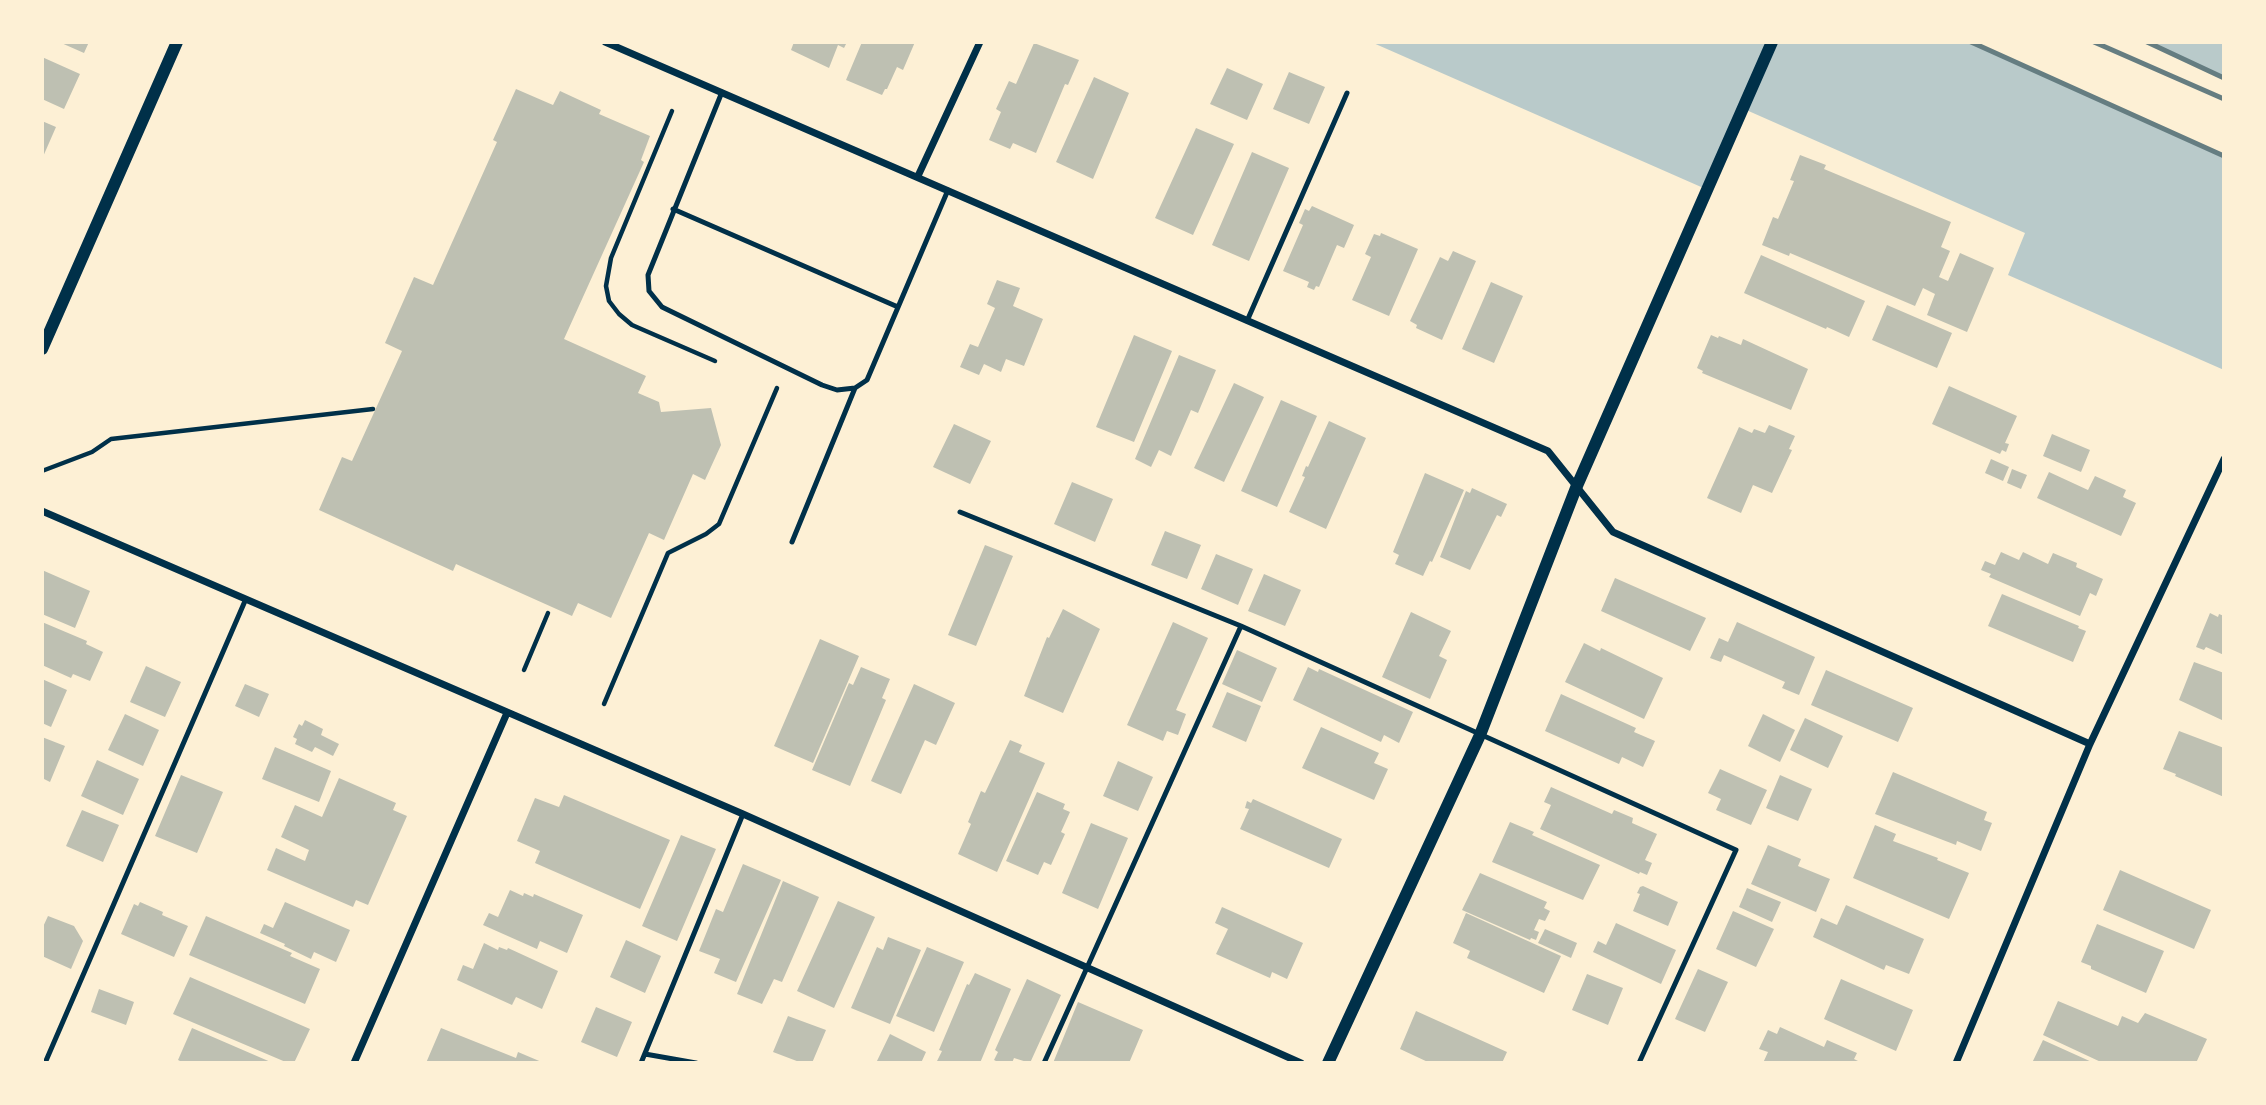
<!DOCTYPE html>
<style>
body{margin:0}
#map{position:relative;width:2266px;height:1105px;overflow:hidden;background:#fdf0d5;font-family:"Golos Text",sans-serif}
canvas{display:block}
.frame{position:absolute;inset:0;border:44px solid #fdf0d5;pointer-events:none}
</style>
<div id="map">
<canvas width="2266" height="1105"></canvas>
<div class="frame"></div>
</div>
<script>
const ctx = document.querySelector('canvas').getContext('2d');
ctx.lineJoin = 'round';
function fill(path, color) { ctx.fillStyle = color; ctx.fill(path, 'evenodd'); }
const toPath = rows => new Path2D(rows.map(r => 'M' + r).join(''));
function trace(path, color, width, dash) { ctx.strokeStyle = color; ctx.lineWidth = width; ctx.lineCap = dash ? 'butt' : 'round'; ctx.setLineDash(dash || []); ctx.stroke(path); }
fill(toPath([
 [1371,42,1971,42,2224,156,2224,370,2008,275,2025,233,1744,109,1708,190],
 [2147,42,2224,42,2224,78]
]), '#b9caca');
fill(toPath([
 [59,42,89,42,84,53],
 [794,42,847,42,844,48,838,45,829,68,791,50],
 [862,42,915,42,903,70,897,67,887,89,885,89,882,95,846,80],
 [1034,43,1079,60,1068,85,1065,84,1036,153,1013,143,1010,149,989,140,1001,112,996,109,1009,81,1016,84],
 [42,57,80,74,64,109,42,99],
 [1227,68,1263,84,1247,120,1210,104],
 [1289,72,1325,87,1309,124,1273,109],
 [1094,77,1129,93,1093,179,1056,162],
 [516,89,553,105,560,91,601,110,599,114,650,136,641,160,644,162,564,339,646,376,638,393,659,402,661,412,711,408,721,445,705,480,693,474,664,540,649,533,611,618,578,603,572,616,456,564,453,571,319,510,342,457,352,461,402,351,385,343,414,277,433,285,497,142,493,140],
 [42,121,56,127,42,159],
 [1196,128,1234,144,1193,235,1155,218],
 [1252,152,1289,168,1249,261,1212,245],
 [1800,155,1826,165,1824,169,1951,222,1941,247,1950,251,1939,277,1948,281,1960,253,1994,268,1967,332,1927,315,1935,294,1923,288,1915,306,1790,253,1789,256,1762,245,1773,217,1778,219,1794,181,1790,180],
 [1312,206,1354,225,1344,248,1337,245,1319,287,1316,286,1314,290,1307,287,1309,282,1283,271,1303,225,1299,223,1305,209,1309,211],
 [1381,233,1418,249,1389,316,1352,300,1371,257,1365,254,1374,234,1380,236],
 [1453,251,1476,261,1442,340,1416,328,1417,325,1410,321,1440,257,1448,261],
 [1761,255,1865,301,1849,337,1827,327,1826,329,1744,293],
 [997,280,1020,288,1013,306,1043,319,1024,366,1006,359,1001,372,984,364,979,375,960,367,970,344,978,347,995,308,987,304],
 [1491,282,1523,296,1494,363,1462,349],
 [1887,305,1952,333,1937,368,1872,340],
 [1134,335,1172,351,1134,442,1096,427],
 [1711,335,1718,338,1719,336,1741,345,1743,339,1808,369,1791,410,1702,373,1703,371,1697,368],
 [1179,355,1216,370,1198,413,1191,410,1171,456,1159,450,1151,467,1135,459],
 [1234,383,1264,397,1224,482,1194,468],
 [1949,386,2017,416,2005,443,2009,444,2006,452,2002,450,2000,454,1932,424],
 [1281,400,1317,416,1277,507,1241,491],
 [1329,421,1366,438,1326,529,1289,512,1305,477,1302,476,1306,466,1308,467],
 [954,424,991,441,970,484,933,467],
 [1769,425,1795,436,1789,449,1792,450,1772,493,1753,485,1741,513,1707,498,1739,427,1752,433,1754,429,1765,433],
 [2052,434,2090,450,2081,472,2043,456],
 [1991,459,2009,467,2003,481,1985,473],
 [2012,469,2027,475,2021,489,2007,483],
 [2049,472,2088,490,2095,476,2126,490,2123,497,2136,503,2121,536,2037,498],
 [1425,473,1464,490,1432,562,1430,561,1423,576,1395,564,1399,555,1393,552],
 [1072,482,1113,499,1095,542,1054,524],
 [1472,488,1507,504,1501,517,1497,515,1470,570,1440,557,1466,491,1470,493],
 [1165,531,1201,545,1187,579,1151,565],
 [985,545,1013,556,976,646,948,635],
 [2001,552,2019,560,2023,552,2048,564,2053,553,2077,563,2076,567,2103,579,2096,596,2090,593,2080,616,1989,577,1991,574,1981,570,1985,561,1995,565],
 [1216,554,1253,569,1238,605,1201,589],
 [42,570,90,591,75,628,42,614],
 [1264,574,1301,590,1285,626,1248,611],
 [1615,578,1706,618,1690,651,1601,611],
 [2002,594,2079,626,2078,628,2086,631,2073,662,1988,626],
 [1063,609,1100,629,1063,713,1024,696,1047,637,1049,638],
 [1411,612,1451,631,1439,656,1447,660,1430,699,1382,677],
 [2210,613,2218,617,2219,614,2224,616,2224,655,2206,647,2204,650,2196,647],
 [42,622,87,641,86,644,103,652,90,681,73,674,71,678,42,665],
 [1173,622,1208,638,1176,710,1186,714,1178,735,1167,731,1163,741,1127,725],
 [1737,622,1815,657,1799,695,1782,688,1785,682,1724,655,1721,662,1710,658,1719,638,1728,642],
 [820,639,859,656,813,763,774,746],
 [1584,643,1600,651,1601,648,1663,678,1644,719,1565,682],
 [1237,650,1277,668,1262,702,1222,684],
 [2194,662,2224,673,2224,721,2179,700],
 [146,666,181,682,165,717,130,702],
 [861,667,890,679,882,698,886,700,850,786,812,770,849,683,853,685],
 [1308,667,1318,672,1319,669,1413,712,1399,743,1384,735,1381,742,1293,700],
 [1826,670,1913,708,1898,742,1811,705],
 [42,679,67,690,51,727,42,723],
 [245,684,269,694,259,717,235,706],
 [914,684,955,703,936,745,925,740,901,794,871,781],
 [1227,692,1261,706,1246,742,1212,727],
 [1561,694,1636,728,1634,732,1655,741,1643,767,1622,757,1619,764,1545,731],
 [125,714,159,730,143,766,108,750],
 [1763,714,1795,730,1780,762,1748,746],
 [1805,718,1843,736,1828,768,1790,750],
 [305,720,323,729,321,735,339,744,333,756,315,747,312,752,295,744,297,739,293,737,299,724,302,726],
 [1321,727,1379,753,1374,763,1388,769,1374,800,1302,768],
 [2179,731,2224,748,2224,797,2175,776,2176,774,2163,769],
 [42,737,65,746,50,782,42,778],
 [1010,740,1022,745,1019,752,1045,763,997,872,958,854,971,824,968,822,981,791,985,793],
 [275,747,331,771,319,802,262,779],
 [97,760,139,779,123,815,81,796],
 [1118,761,1153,777,1138,811,1103,796],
 [1720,769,1767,790,1751,825,1716,810,1721,799,1708,793],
 [1893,772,1987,812,1984,820,1992,823,1981,851,1957,841,1956,845,1875,814],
 [181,775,223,792,197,853,155,836],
 [1780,775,1812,789,1798,821,1766,808],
 [339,778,396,803,393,810,407,816,368,905,356,900,353,907,267,870,276,848,305,861,309,850,281,837,295,805,322,817],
 [1551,787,1612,814,1614,810,1633,818,1632,823,1657,834,1645,860,1652,863,1647,875,1640,872,1639,874,1540,829,1551,805,1544,802],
 [1037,792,1065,804,1063,809,1070,812,1061,832,1065,834,1051,865,1044,862,1038,875,1006,861],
 [564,795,670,840,640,909,535,863,540,851,517,841,535,798,559,807],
 [1253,799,1342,839,1329,868,1240,829,1249,809,1245,808,1247,801,1251,803],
 [82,810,119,825,103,862,66,846],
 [1510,822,1534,832,1532,835,1600,865,1583,900,1492,862],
 [1091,823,1128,838,1098,909,1062,893],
 [1875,825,1896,834,1893,841,1938,858,1937,860,1969,873,1949,919,1853,878],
 [681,835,716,849,677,941,642,926],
 [1768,845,1801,859,1798,866,1830,879,1816,912,1751,884],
 [743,864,781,880,736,982,714,973,720,959,699,951,716,909,723,912],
 [2120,870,2211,910,2194,949,2103,910],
 [1480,873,1547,902,1544,908,1550,911,1545,921,1539,919,1534,930,1539,932,1536,940,1531,938,1530,940,1462,910],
 [783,881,819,897,782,982,774,979,762,1004,737,994],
 [1643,886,1678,902,1668,926,1633,911,1640,894,1637,893,1640,887],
 [1747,888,1781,902,1772,922,1739,907],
 [510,890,523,896,524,893,533,897,534,894,583,915,567,953,540,941,537,949,483,925,489,913,498,917],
 [838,901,875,917,834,1008,797,991],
 [140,902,163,912,162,915,188,926,174,957,121,934,134,904,138,906],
 [285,902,350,930,336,962,314,952,311,959,284,946,285,944,260,933,264,924,273,928],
 [1846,905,1924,939,1909,974,1886,965,1884,970,1813,937,1821,918,1837,925],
 [1222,907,1303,943,1287,979,1272,972,1270,978,1216,954,1228,929,1215,923],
 [1733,911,1774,929,1756,967,1716,949],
 [1466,913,1561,956,1544,993,1467,958,1470,951,1453,943],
 [48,916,74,926,83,941,71,969,42,956,42,929],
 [206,916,292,953,290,956,320,969,305,1004,189,955],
 [1616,923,1676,950,1661,984,1593,952,1598,941,1606,945],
 [2097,924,2164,951,2146,993,2091,969,2091,966,2081,962],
 [1545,929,1577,943,1571,958,1538,943],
 [888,937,921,950,890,1024,851,1008,877,947,883,950],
 [626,940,661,956,645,993,610,977],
 [484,943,498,950,499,947,507,950,508,948,558,971,542,1009,516,997,512,1005,457,980,463,965,473,969],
 [927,947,964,962,934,1032,896,1016],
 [1698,969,1728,982,1705,1032,1675,1019],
 [975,973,1011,989,980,1063,936,1063,942,1051,939,1050,967,984,969,985],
 [1587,974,1623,988,1608,1025,1572,1010],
 [190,977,310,1029,294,1063,289,1061,288,1063,173,1014],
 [1027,979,1061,995,1030,1063,1014,1058,1012,1063,1000,1063,994,1060,998,1052,995,1050],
 [1841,979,1913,1010,1896,1051,1824,1019],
 [99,989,134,1002,126,1025,91,1012],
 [2058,1001,2118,1026,2122,1016,2138,1023,2145,1013,2207,1039,2196,1063,2103,1063,2043,1035],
 [1078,1002,1143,1030,1129,1063,1053,1063],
 [596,1007,632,1022,617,1057,581,1042],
 [1416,1011,1507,1052,1502,1063,1430,1063,1400,1049],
 [788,1016,826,1030,812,1063,802,1063,773,1052],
 [1780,1027,1824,1047,1827,1040,1857,1053,1854,1059,1862,1063,1763,1063,1768,1052,1759,1049,1768,1030,1777,1034],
 [192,1028,273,1063,184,1063,178,1060],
 [441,1028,516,1058,518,1052,544,1063,426,1063],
 [890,1034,926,1052,921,1063,876,1063],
 [2043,1040,2094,1063,2032,1063]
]), '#bec0b2');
trace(toPath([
 [672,111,611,258,606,286,609,301,619,314,632,325,715,361],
 [42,471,92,452,111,439,373,409],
 [524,670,548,613],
 [604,704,668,553,706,534,719,524,777,388]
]), '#003049', 4.5);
trace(toPath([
 [722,92,648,275,649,291,662,307,822,385,837,390,855,388,867,380,948,190],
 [673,209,898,307],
 [1247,321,1347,93],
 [960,512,1241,626,1736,850,1639,1063],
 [792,542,855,388],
 [645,1054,696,1063],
 [45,1063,245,601],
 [641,1063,743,814],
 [1044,1063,1241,626]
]), '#003049', 5);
trace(toPath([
 [605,42,1548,451,1613,532,2090,744],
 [918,176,980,42],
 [42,511,743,814,1301,1063],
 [354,1063,507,713],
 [1956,1063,2090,744,2224,459]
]), '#003049', 7);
trace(toPath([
 [42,349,177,42],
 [1328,1063,1480,735,1576,488,1772,42]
]), '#003049', 12);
trace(toPath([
 [1971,42,2224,156],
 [2094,42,2224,99],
 [2147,42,2224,78]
]), '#657d81', 5);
</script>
